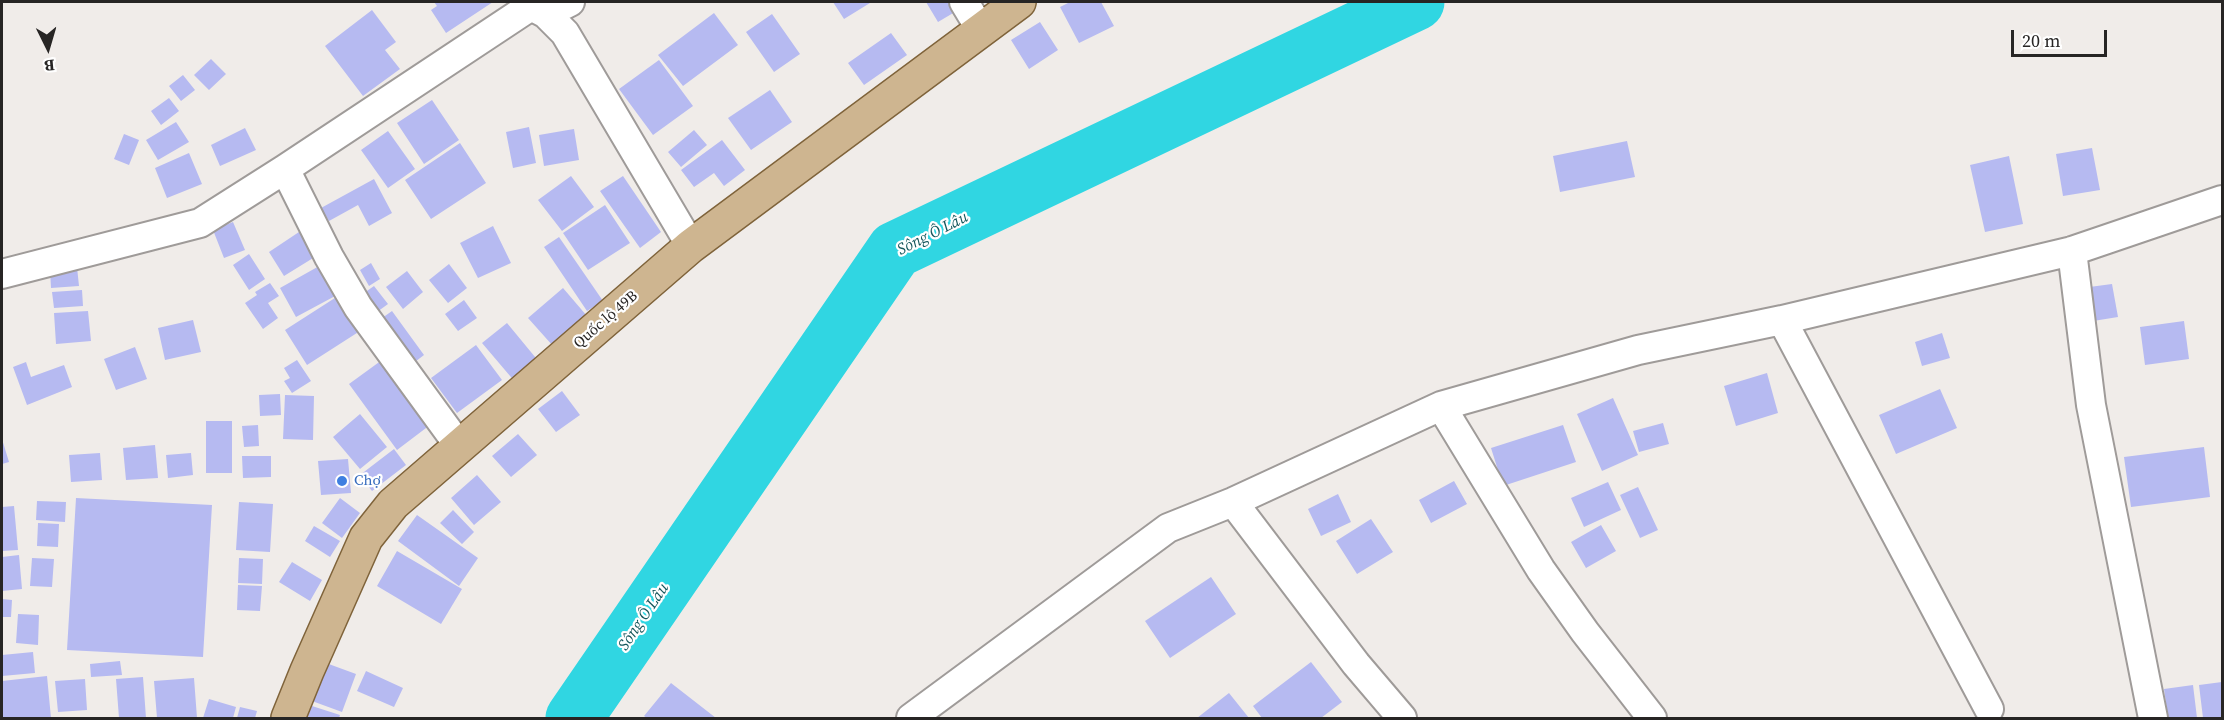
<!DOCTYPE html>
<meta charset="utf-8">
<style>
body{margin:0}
#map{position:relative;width:2224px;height:720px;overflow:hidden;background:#f0ece9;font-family:"Source Serif 4",serif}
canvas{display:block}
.frame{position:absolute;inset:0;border:3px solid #272524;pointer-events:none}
.north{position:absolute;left:18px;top:18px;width:60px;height:60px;-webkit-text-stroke:4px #fff;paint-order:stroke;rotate:175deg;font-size:16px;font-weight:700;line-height:24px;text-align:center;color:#272524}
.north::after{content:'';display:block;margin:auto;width:21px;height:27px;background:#272524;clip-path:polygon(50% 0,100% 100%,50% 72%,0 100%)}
.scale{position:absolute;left:2011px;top:30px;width:96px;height:27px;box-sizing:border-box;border:3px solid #272524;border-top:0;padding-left:8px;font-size:18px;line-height:21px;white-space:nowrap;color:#272524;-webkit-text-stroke:4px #fff;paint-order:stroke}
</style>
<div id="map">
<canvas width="2224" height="720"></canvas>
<div class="frame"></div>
<div class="north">B</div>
<div class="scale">20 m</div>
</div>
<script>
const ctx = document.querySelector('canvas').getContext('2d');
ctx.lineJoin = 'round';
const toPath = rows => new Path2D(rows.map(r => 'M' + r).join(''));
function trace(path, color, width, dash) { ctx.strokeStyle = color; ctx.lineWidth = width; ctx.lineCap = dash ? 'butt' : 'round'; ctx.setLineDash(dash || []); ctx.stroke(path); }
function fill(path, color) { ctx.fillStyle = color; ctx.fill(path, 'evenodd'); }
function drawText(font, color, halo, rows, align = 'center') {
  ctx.font = font + ' "Source Serif 4",serif'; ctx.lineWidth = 4.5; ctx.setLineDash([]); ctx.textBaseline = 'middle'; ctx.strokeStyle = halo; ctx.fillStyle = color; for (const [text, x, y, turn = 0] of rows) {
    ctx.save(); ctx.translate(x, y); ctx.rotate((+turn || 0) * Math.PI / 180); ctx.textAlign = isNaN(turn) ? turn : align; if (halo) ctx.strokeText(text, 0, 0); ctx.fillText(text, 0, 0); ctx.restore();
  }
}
trace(toPath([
 [574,718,895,250,1416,2]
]), '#30d6e2', 57);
fill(toPath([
 [434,2,493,2,446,33,431,10,437,6],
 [833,2,868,2,870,3,844,19],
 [926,2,956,2,960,9,938,22],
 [1070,2,1101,2,1114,26,1079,43,1060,7],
 [372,10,396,42,385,50,400,69,363,96,325,46],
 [714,13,738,45,683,86,658,55],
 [772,14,800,54,774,72,746,32],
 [1040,22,1058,50,1029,69,1011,40],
 [891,33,907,55,864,85,848,63],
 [211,59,226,74,209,90,194,75],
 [659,60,693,106,653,135,619,89],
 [183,75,195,90,181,101,169,86],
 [770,90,792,122,751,150,728,118],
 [169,98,179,111,161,125,151,111],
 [432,100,459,140,424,164,397,123],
 [176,122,189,142,158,160,146,140],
 [529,127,536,163,513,168,506,132],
 [245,128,256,150,220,166,211,145],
 [574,129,579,160,544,166,539,135],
 [694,130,707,145,681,167,668,152],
 [388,131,415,169,388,188,361,150],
 [124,134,139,140,129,165,114,159],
 [722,140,745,170,724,186,714,173,694,187,681,170],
 [1627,141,1635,177,1560,192,1553,156],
 [460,143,486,183,431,219,405,180],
 [2092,148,2100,190,2063,196,2056,154],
 [189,153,202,184,167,198,155,168],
 [2009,156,2023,224,1985,232,1970,165],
 [571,176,594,207,562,231,538,200],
 [623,176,661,232,640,248,600,191],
 [374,179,392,213,369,226,358,205,329,221,321,208],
 [605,205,630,243,588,270,563,233],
 [233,222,245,250,224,258,213,230],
 [493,226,511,263,478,278,460,243],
 [302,230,318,255,284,276,269,252],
 [559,237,603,301,587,311,544,247],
 [249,254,265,279,249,290,233,265],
 [371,263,380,279,369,286,360,270],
 [449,264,467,288,448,303,429,280],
 [321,265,337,295,296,317,280,288],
 [77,267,79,286,51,288,50,269],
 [407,271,423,292,403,309,386,287],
 [270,283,279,296,268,303,278,318,263,329,245,303,257,295,255,292],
 [2112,284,2118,317,2087,322,2082,288],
 [374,286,388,304,377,312,364,293],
 [563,288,587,316,553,346,528,318],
 [82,290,83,306,54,308,52,292],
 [338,296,360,331,307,365,285,330],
 [464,300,477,318,458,331,445,314],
 [88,311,91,341,56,344,54,313],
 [392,311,424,355,407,368,375,323],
 [193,320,201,352,165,360,158,328],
 [2184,321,2189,359,2145,365,2140,327],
 [507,323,540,363,516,383,482,343],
 [1942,333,1950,358,1922,366,1915,342],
 [476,345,502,380,457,413,431,378],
 [135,347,147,379,116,390,104,359],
 [297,360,311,381,292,393,284,381,290,378,284,368],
 [382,360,430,425,397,450,349,384],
 [26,362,31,377,64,365,72,387,27,405,13,367],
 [1767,373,1778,413,1736,426,1724,386],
 [1940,389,1957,428,1896,454,1879,415],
 [562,391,580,415,556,432,538,409],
 [280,394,281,415,260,416,259,395],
 [285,395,314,396,313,440,283,439],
 [1613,398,1638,455,1602,471,1577,414],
 [360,414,387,447,360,469,333,437],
 [206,421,232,421,232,473,206,473],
 [1663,423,1669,444,1639,452,1633,431],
 [258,425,259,446,244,447,242,426],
 [1563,425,1576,462,1503,486,1491,448],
 [518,434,537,455,511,477,492,456],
 [2,439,9,462,2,464],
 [155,445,158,478,126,480,123,448],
 [2204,447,2210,497,2131,507,2124,457],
 [394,449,406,465,372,491,360,475],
 [100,453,102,480,71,482,69,455],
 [191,453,193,475,168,478,166,455],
 [242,456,271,456,271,477,243,478],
 [348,459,351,493,321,495,318,461],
 [477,475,501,502,474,525,451,498],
 [1454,481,1467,504,1431,523,1419,500],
 [1608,482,1621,510,1584,527,1571,498],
 [1638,487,1658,530,1640,538,1620,495],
 [1338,494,1351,522,1321,536,1308,509],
 [76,498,212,505,203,657,67,650],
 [340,498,360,513,342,538,322,523],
 [37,501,66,502,65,522,36,520],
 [239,502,273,504,270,552,236,550],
 [14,506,18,550,2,551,2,507],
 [453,510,474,532,462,544,440,523],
 [417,515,478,558,459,586,398,541],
 [1371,519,1393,552,1357,574,1336,541],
 [38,523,59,524,58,547,37,546],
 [1601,525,1616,551,1586,568,1571,542],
 [314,526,340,541,330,557,305,541],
 [397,551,462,589,441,624,377,586],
 [19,555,22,589,2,591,2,557],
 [32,558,54,559,52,587,30,586],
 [239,558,263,559,262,584,238,583],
 [292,562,322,580,310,601,279,582],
 [1211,577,1236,614,1170,658,1145,621],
 [238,585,262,586,260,611,237,610],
 [2,599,12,600,11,617,2,617],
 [18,614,39,615,38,645,16,643],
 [33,652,35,673,2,676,2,655],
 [120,661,122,675,91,677,90,664],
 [1311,662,1342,702,1321,718,1262,718,1253,706],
 [326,663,356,674,342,712,312,701],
 [366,671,403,688,394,707,357,691],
 [47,676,51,718,3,718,2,681],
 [143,677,146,718,119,718,116,679],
 [194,678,197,718,157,718,154,681],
 [85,679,87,710,58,712,55,681],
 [2222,682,2222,718,2203,718,2199,685],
 [671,683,716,718,647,718,644,716],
 [2193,685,2197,718,2168,718,2164,689],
 [1229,693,1249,718,1197,718],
 [209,699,236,707,233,718,203,718],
 [312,706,340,715,339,718,307,718],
 [240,707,257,711,255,718,237,718]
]), '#b6baf1');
const minor = toPath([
 [964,2,981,30],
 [531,6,546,14,565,33,691,246],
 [546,14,570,2],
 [285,169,329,257,358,307,460,447],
 [2072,251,2091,405,2153,718],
 [2,274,200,223,285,169,531,6,530,2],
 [1782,320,1989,709],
 [1441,406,1541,570,1585,632,1652,718],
 [1233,502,1356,664,1402,718],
 [911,718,1168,528,1233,502,1441,406,1638,350,1782,320,2072,251,2222,200]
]);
const primary = toPath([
 [288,718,307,671,366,538,393,504,691,246,1019,2]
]);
trace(minor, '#9f9b99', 32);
trace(primary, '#7f633a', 36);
trace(minor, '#fff', 28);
trace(primary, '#ceb590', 33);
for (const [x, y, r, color] of [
 [342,481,6,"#3f7fe0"]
]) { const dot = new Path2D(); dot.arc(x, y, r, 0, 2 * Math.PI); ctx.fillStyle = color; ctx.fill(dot); trace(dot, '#fff', 2); }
drawText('15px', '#272524', '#fff', [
 ["Quốc lộ 49B",606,320,-41]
]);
drawText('15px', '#366cbe', '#fff', [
 ["Chợ",354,481]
], 'left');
drawText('italic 16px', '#15565b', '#fff', [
 ["Sông Ô Lâu",933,234,-27],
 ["Sông Ô Lâu",644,617,-56]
]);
</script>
